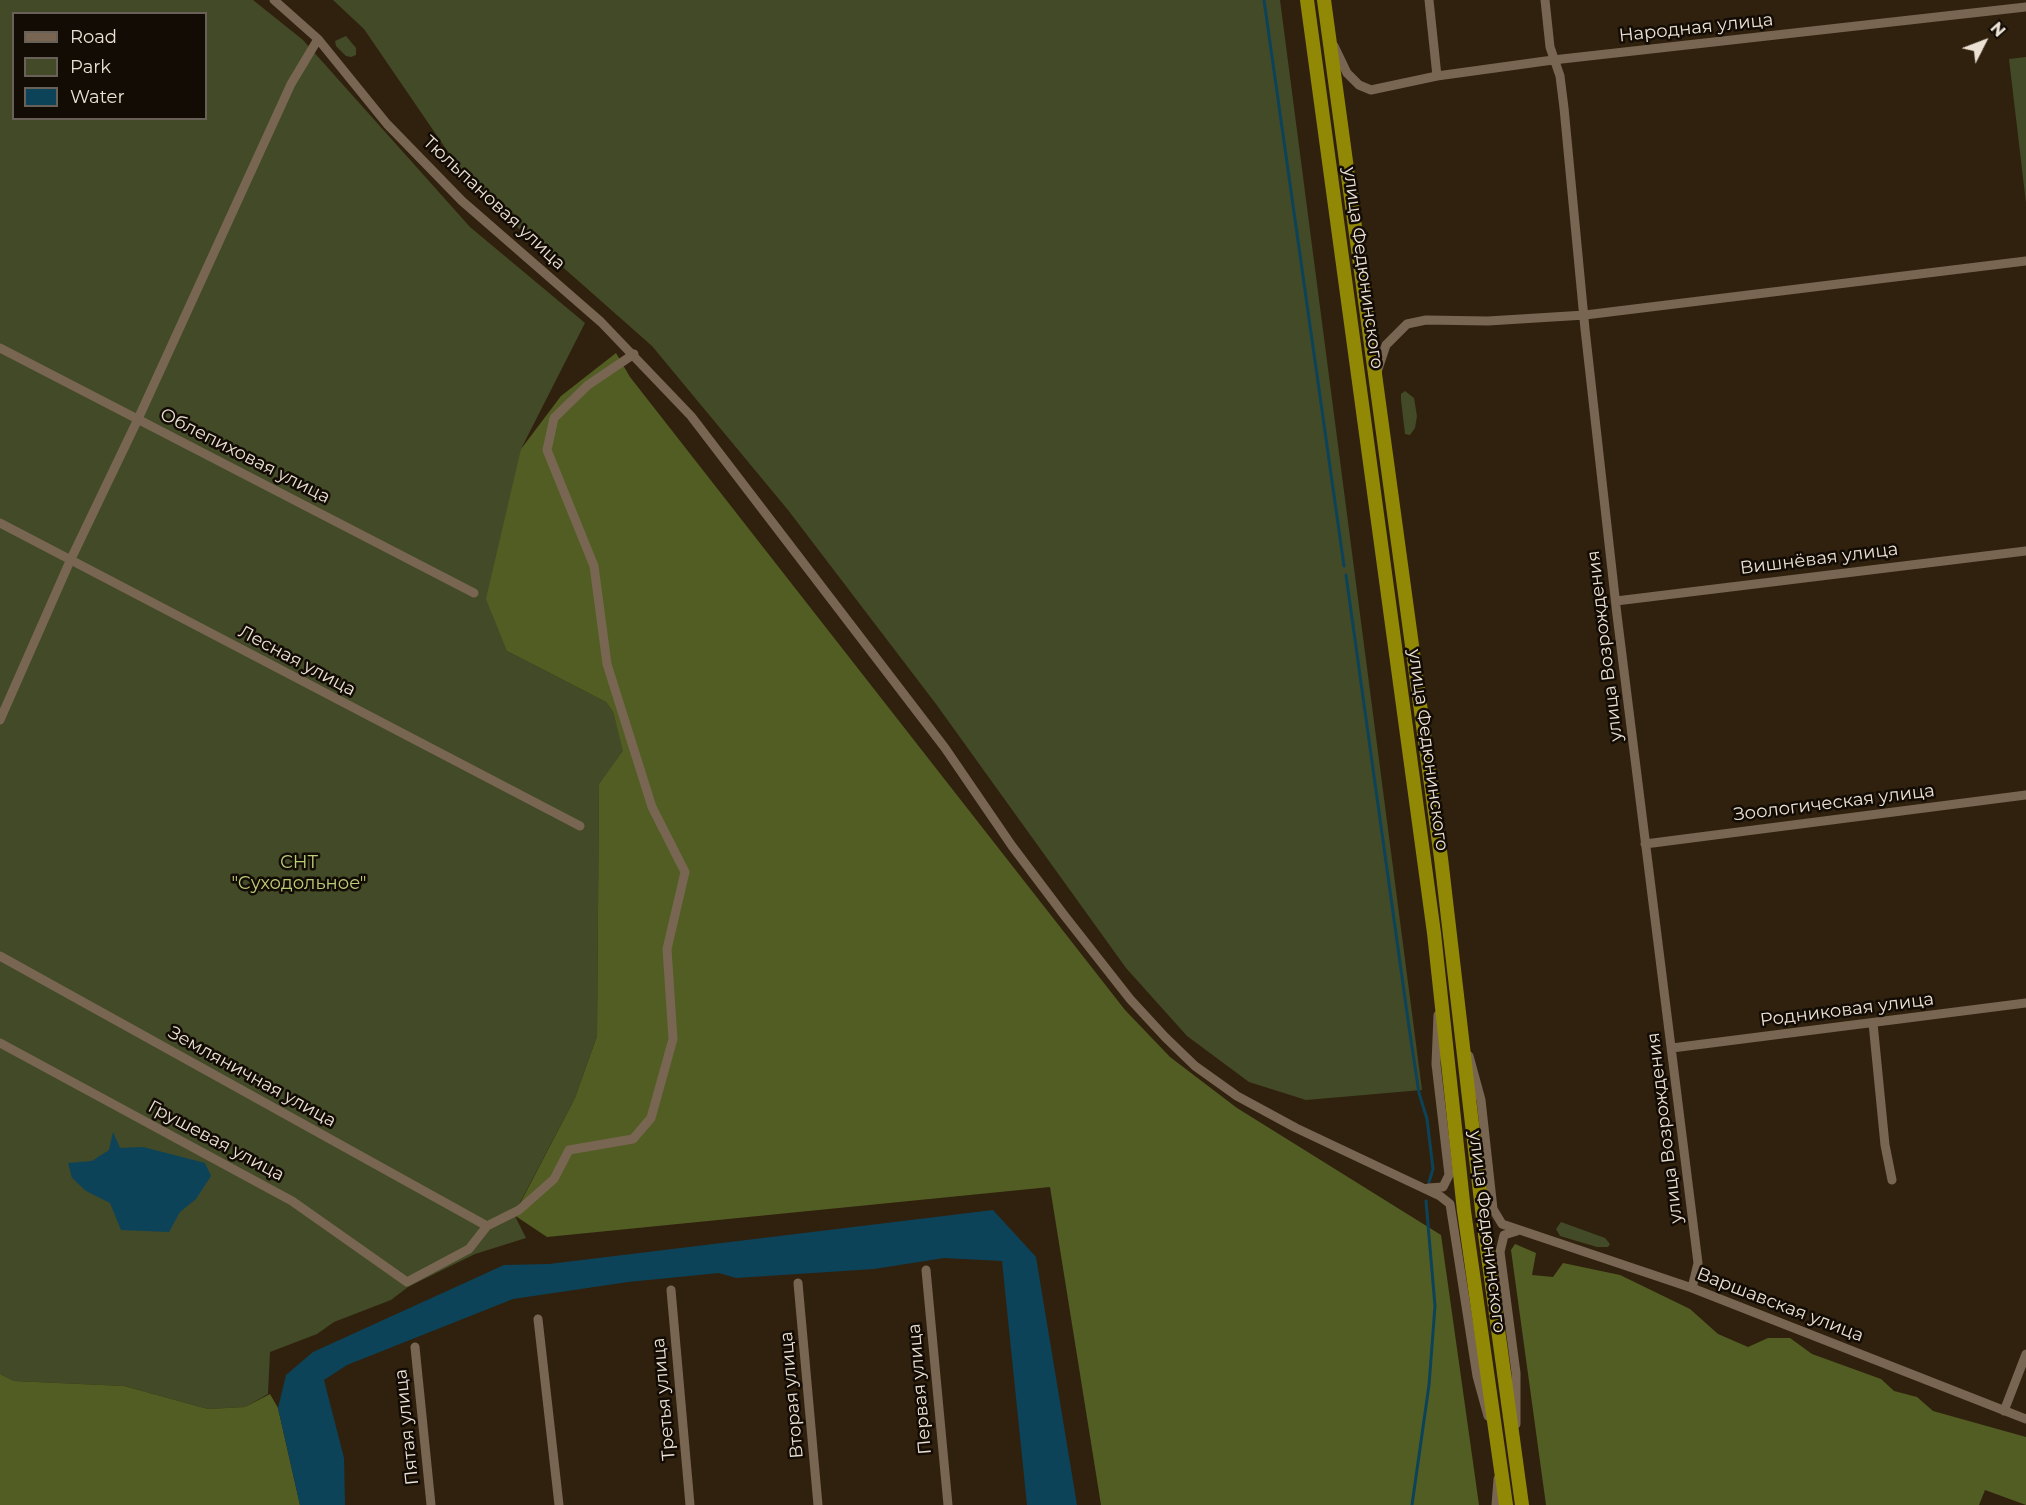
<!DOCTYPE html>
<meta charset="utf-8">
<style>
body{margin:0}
#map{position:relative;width:2026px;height:1505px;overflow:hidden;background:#30210e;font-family:Montserrat,sans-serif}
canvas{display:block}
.legend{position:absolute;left:12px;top:12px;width:195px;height:108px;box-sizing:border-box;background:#130c05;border:2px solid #696158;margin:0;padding:8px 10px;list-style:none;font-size:18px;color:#ebe1d5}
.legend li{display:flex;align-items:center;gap:12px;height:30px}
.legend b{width:30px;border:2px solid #696158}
.north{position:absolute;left:1954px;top:12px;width:60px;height:60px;-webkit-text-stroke:4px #130c05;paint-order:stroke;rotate:48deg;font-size:16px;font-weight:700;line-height:24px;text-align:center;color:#ebe1d5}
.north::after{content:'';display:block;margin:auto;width:21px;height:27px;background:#ebe1d5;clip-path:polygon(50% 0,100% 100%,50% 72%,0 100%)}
</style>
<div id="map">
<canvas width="2026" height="1505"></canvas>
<ul class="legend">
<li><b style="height:8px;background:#786652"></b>Road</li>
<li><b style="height:16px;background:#434a27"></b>Park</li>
<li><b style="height:16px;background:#0c4359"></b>Water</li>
</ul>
<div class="north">N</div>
</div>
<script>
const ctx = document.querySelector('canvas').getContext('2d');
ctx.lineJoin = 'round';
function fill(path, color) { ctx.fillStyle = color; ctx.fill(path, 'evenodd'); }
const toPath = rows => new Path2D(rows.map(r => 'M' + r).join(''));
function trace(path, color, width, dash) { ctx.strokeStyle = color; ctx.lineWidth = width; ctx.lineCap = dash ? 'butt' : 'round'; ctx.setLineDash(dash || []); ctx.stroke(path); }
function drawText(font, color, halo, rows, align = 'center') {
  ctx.font = font + ' Montserrat,sans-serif'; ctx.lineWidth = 5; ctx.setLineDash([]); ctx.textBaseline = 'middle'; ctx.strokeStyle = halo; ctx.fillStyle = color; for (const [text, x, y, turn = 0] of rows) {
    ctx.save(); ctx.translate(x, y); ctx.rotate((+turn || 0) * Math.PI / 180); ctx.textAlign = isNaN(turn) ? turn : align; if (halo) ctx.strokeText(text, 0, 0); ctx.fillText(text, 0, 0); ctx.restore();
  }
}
fill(toPath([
 [0,0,253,0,303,40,470,227,585,323,521,449,507,651,606,702,613,712,624,752,599,784,597,1036,575,1098,514,1214,526,1238,475,1254,408,1287,391,1300,334,1322,317,1334,270,1352,268,1394,245,1407,208,1409,124,1386,14,1381,0,1374],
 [14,14,206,14,206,118,14,118],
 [333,0,1280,0,1422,1090,1306,1100,1249,1082,1187,1036,1126,968,936,704,788,510,652,346,472,187,364,29],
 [346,36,356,48,356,55,351,57,346,56,336,46,335,41],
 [2026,57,2026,203,2009,59],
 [1405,391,1414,398,1417,416,1415,428,1410,435,1405,434,1401,400,1401,394],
 [1561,1222,1605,1238,1610,1244,1608,1247,1597,1247,1560,1236,1556,1229]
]), '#434a27');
fill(toPath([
 [616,353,630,377,1125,1010,1170,1057,1237,1108,1441,1235,1479,1505,1101,1505,1050,1187,547,1237,514,1215,575,1098,597,1036,599,784,623,751,613,712,606,702,507,651,486,599,521,449,561,396],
 [1515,1244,1536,1253,1532,1275,1553,1277,1563,1263,1620,1275,1690,1309,1718,1334,1748,1347,1768,1338,1790,1338,1812,1354,1881,1379,1894,1391,1917,1397,1933,1411,2026,1437,2026,1505,1985,1490,1979,1505,1546,1505,1511,1250],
 [0,1374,14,1381,124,1386,208,1409,245,1407,270,1394,278,1408,300,1505,0,1505]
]), '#525d23');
fill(toPath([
 [113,1132,120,1148,143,1147,205,1163,211,1176,196,1199,180,1212,169,1232,121,1230,110,1203,86,1191,72,1178,68,1163,92,1161,109,1150],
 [993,1210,1036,1257,1077,1505,1027,1505,1002,1261,944,1258,874,1269,736,1278,719,1273,628,1282,513,1299,347,1365,324,1380,344,1458,345,1505,300,1505,278,1408,286,1375,313,1352,504,1265,549,1264]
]), '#0c4359');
trace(toPath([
 [1264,0,1344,566],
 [1346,575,1409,1027,1419,1093,1427,1119,1433,1169,1429,1182],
 [1412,1505,1429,1385,1435,1306,1426,1201]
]), '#0c4359', 3);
trace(toPath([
 [274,0,318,39,387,124,462,201,601,322,691,416,945,748,1012,846,1064,915,1130,999,1165,1037,1195,1066,1237,1096,1296,1128,1440,1196,1450,1204,1477,1376,1488,1416],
 [1429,0,1437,76],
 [1545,0,1550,47,1560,76,1564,108,1585,329,1617,615,1698,1263,1692,1288],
 [1334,46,1347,73,1359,85,1371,90,1437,76,1553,60,2026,7],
 [0,348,474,593],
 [1377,372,1386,345,1407,324,1426,320,1488,321,1585,315,2026,261],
 [0,523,580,826],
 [1616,601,2026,551],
 [0,720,70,561,138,419,291,84,318,39],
 [1645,844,2026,795],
 [0,956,487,1226],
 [1873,1023,1885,1145,1892,1180],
 [0,1043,292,1201,407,1282,469,1249,487,1226,519,1210,554,1179,569,1150,633,1139,651,1118,673,1039,667,949,685,872,652,807,607,664,594,566,547,450,554,418,588,385,634,354],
 [1672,1048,2026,1003],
 [1469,1056,1481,1100,1493,1209,1502,1224,1692,1288,2026,1419],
 [1428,1188,1443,1187,1449,1175,1436,1064,1438,1015],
 [926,1270,948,1505],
 [798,1283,818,1505],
 [671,1290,690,1505],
 [538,1319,559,1505],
 [415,1347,431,1505],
 [2004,1411,2026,1354],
 [1516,1424,1516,1373,1500,1252,1504,1235,1517,1231],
 [1496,1505,1498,1479]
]), '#786652', 9);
trace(toPath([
 [1307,0,1434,933,1464,1211,1506,1505],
 [1324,0,1441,858,1484,1227,1522,1505]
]), '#918806', 14);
drawText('18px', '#ebe1d5', '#130c05', [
 ["Народная улица",1696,28,-6],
 ["Тюльпановая улица",494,203,43],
 ["улица Федюнинского",1363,268,82],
 ["Облепиховая улица",245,456,27],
 ["Вишнёвая улица",1819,559,-7],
 ["улица Возрождения",1605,646,-97],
 ["Лесная улица",297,661,28],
 ["улица Федюнинского",1428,750,82],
 ["Зоологическая улица",1834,803,-7],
 ["Родниковая улица",1847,1010,-7],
 ["Земляничная улица",252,1077,29],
 ["улица Возрождения",1665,1128,-97],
 ["Грушевая улица",216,1141,28],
 ["улица Федюнинского",1487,1232,83],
 ["Варшавская улица",1780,1305,21],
 ["Первая улица",920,1389,-95],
 ["Вторая улица",792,1395,-95],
 ["Третья улица",664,1399,-95],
 ["Пятая улица",407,1427,-96]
]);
drawText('18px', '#bccd78', '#130c05', [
 ["СНТ",299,863],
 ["\"Суходольное\"",299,884]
]);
</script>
